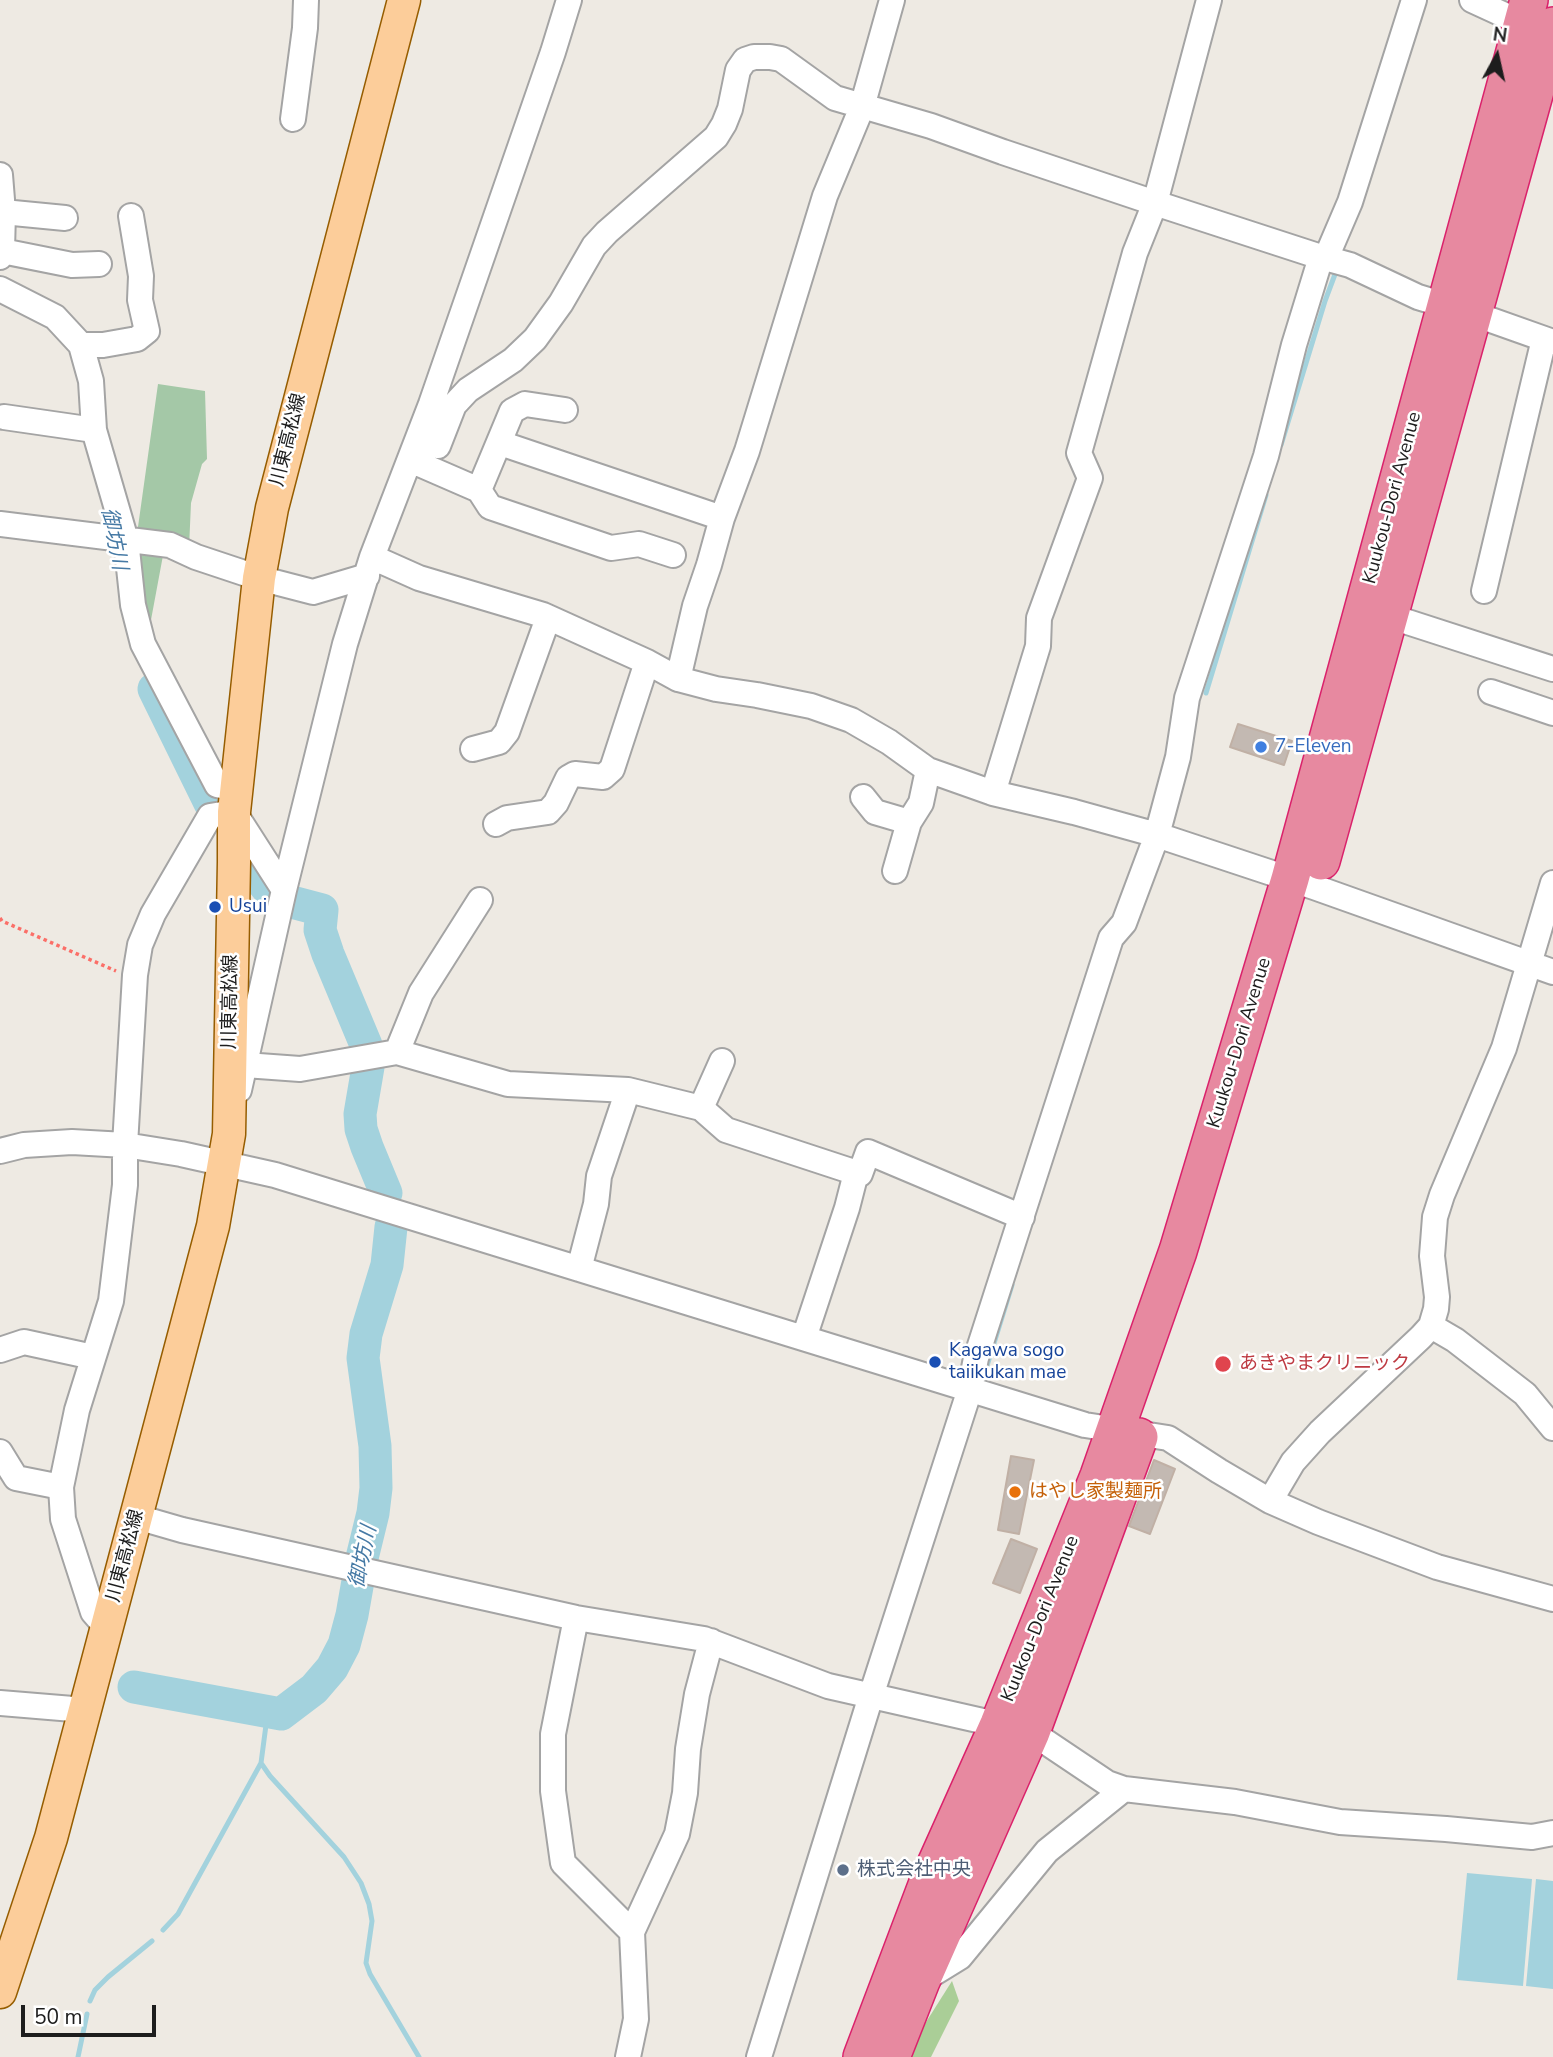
<!DOCTYPE html>
<meta charset="utf-8">
<style>
body{margin:0}
#map{position:relative;width:1553px;height:2057px;overflow:hidden;background:#eeeae3;font-family:"Nunito Sans",sans-serif}
canvas{display:block}
.north{position:absolute;left:1462px;top:21px;width:70px;height:70px;-webkit-text-stroke:5px #fff;paint-order:stroke;rotate:8deg;font-size:19px;font-weight:700;line-height:28px;text-align:center;color:#1d1d1d}
.north::after{content:'';display:block;margin:auto;width:24px;height:32px;background:#1d1d1d;clip-path:polygon(50% 0,100% 100%,50% 72%,0 100%)}
.scale{position:absolute;left:21px;top:2005px;width:135px;height:32px;box-sizing:border-box;border:4px solid #1d1d1d;border-top:0;padding-left:9px;font-size:21px;line-height:24px;white-space:nowrap;color:#1d1d1d;-webkit-text-stroke:5px #fff;paint-order:stroke}
</style>
<div id="map">
<canvas width="1553" height="2057"></canvas>
<div class="north">N</div>
<div class="scale">50 m</div>
</div>
<script>
const ctx = document.querySelector('canvas').getContext('2d');
ctx.lineJoin = 'round';
function fill(path, color) { ctx.fillStyle = color; ctx.fill(path, 'evenodd'); }
const toPath = rows => new Path2D(rows.map(r => 'M' + r).join(''));
function trace(path, color, width, dash) { ctx.strokeStyle = color; ctx.lineWidth = width; ctx.lineCap = dash ? 'butt' : 'round'; ctx.setLineDash(dash || []); ctx.stroke(path); }
function drawText(font, color, halo, rows, align = 'center') {
  ctx.font = font + ' "Nunito Sans","Noto Sans JP",sans-serif'; ctx.lineWidth = 5; ctx.setLineDash([]); ctx.textBaseline = 'middle'; ctx.strokeStyle = halo; ctx.fillStyle = color; for (const [text, x, y, turn = 0] of rows) {
    ctx.save(); ctx.translate(x, y); ctx.rotate((+turn || 0) * Math.PI / 180); ctx.textAlign = isNaN(turn) ? turn : align; if (halo) ctx.strokeText(text, 0, 0); ctx.fillText(text, 0, 0); ctx.restore();
  }
}
fill(toPath([
 [952,1981,959,2001,931,2057,904,2057]
]), '#aace97');
fill(toPath([
 [158,384,205,391,207,459,202,464,191,503,189,548,137,534],
 [136,545,164,550,148,636]
]), '#a4c8a7');
fill(toPath([
 [1467,1873,1532,1879,1523,1986,1457,1980],
 [1536,1879,1553,1881,1553,1989,1526,1986]
]), '#a3d2dd');
trace(toPath([
 [1281,445,1325,301,1337,269],
 [1206,693,1266,495],
 [986,1369,1012,1285],
 [272,1712,266,1725,261,1763,270,1776,344,1857,361,1883,369,1904,372,1921,366,1963,370,1974,419,2057],
 [163,1930,178,1914,261,1763],
 [90,2001,95,1990,108,1977,152,1941],
 [78,2057,87,2014]
]), '#a3d2dd', 5);
trace(toPath([
 [154,689,210,803],
 [253,870,275,898],
 [288,901,322,910,320,930,328,954,366,1045,368,1067,360,1114,361,1129,367,1147,386,1193],
 [134,1687,281,1714,314,1689,332,1668,344,1645,352,1615,362,1558,373,1513,376,1488,375,1446,363,1358,366,1334,387,1265,391,1227]
]), '#a3d2dd', 33);
const building = toPath([
 [1238,724,1292,741,1284,765,1230,747,1238,724],
 [1011,1456,1034,1460,1019,1534,998,1530,1011,1456],
 [1154,1460,1175,1469,1150,1534,1129,1526,1154,1460],
 [1011,1539,1037,1549,1020,1593,993,1583,1011,1539]
]);
fill(building, '#c3b9b2');
trace(building, '#c0b0a5', 2);
const minor = toPath([
 [1472,0,1535,29],
 [293,119,305,28,306,0],
 [0,175,3,212,2,251,0,257],
 [3,212,65,218],
 [2,251,72,265,99,264],
 [1326,258,1350,202,1414,0],
 [0,289,55,317,81,345,91,381,94,430,126,540,133,605,143,644,217,785,236,789],
 [81,345,103,345,137,339,147,331,140,300,141,276,131,216],
 [4,417,94,430],
 [417,441,438,446,454,405,468,390,513,360,535,339,561,303,594,246,607,232,716,137,724,124,730,109,738,70,745,60,754,57,770,57,781,59,835,98,931,126,1003,152,1155,203,1321,257,1350,265,1418,297,1474,314,1553,342],
 [500,443,722,518],
 [410,460,479,490,490,507,611,548,639,544,673,555],
 [479,490,512,411,525,404,565,410],
 [0,524,170,545,196,557,259,578,313,592,367,576],
 [372,557,419,578,543,615,647,662,678,679,716,689,757,695,811,706,851,720,889,742,928,770,993,793,1074,812,1157,835,1314,887,1553,972],
 [1484,591,1544,339],
 [1389,616,1553,669],
 [678,679,695,606,709,565,722,518,747,451,825,196,862,107,892,0],
 [1491,692,1553,713],
 [473,749,499,742,507,732,548,618],
 [993,793,1038,646,1039,618,1090,478,1079,453,1135,253,1155,203,1209,0],
 [863,797,875,812,909,822],
 [496,824,507,818,548,812,556,803,568,778,575,774,603,777,612,769,647,662],
 [895,871,909,822,921,803,928,770],
 [397,1052,421,993,480,900],
 [245,1065,300,1069,397,1052,508,1084,628,1090,701,1108,726,1130,860,1174,868,1152,1022,1217],
 [239,1090,284,890,345,644,372,557,431,404,553,52,569,0],
 [701,1108,722,1061],
 [0,1151,24,1145,72,1142,125,1145,181,1154,275,1175,1085,1425,1168,1438,1219,1471,1270,1501,1318,1522,1437,1567,1553,1599],
 [579,1269,596,1204,599,1176,628,1090],
 [1431,1326,1455,1340,1525,1394,1553,1428],
 [804,1338,847,1208,856,1173],
 [0,1350,24,1342,93,1357],
 [0,1452,16,1478,61,1487],
 [1270,1501,1293,1462,1320,1432,1421,1337,1431,1326,1436,1309,1437,1297,1432,1256,1435,1217,1442,1195,1504,1048,1553,883],
 [137,1517,182,1530,576,1618,704,1639,828,1686,1031,1732,1107,1783,1124,1789,1235,1802,1340,1822,1446,1829,1532,1837,1553,1833],
 [576,1618,553,1734,553,1791,563,1863,632,1932,636,2019,628,2057],
 [107,1628,93,1612,63,1519,61,1487,77,1410,111,1301,125,1185,125,1145,135,975,140,945,153,914,210,816,234,812,284,890],
 [0,1703,85,1710],
 [632,1932,677,1834,685,1793,688,1749,697,1694,711,1641],
 [921,1981,960,1957,1047,1851,1124,1789],
 [759,2057,871,1696,970,1389,976,1358,1111,938,1124,923,1157,835,1178,757,1187,698,1266,456,1294,345,1321,257]
]);
const major = toPath([
 [0,1992,51,1838,213,1226,229,1134,234,862,234,812,259,578,272,508,404,0]
]);
const highway = toPath([
 [1321,861,1553,26],
 [862,2057,929,1880,999,1724,1099,1476,1178,1251,1290,879,1529,0],
 [891,2057,921,1981,1031,1732,1139,1437]
]);
trace(minor, '#a4a4a4', 28);
trace(major, '#965d00', 35);
trace(highway, '#da226b', 40);
trace(toPath([
 [0,918,2,921,116,971]
]), '#fb6f68', 3.5, [3.5, 3.5]);
trace(minor, '#fff', 24);
trace(major, '#fccd9a', 32);
trace(highway, '#e789a0', 37);
for (const [x, y, r, color] of [
 [1261,747,7,"#3f7fe0"],
 [215,907,7,"#1a4fb4"],
 [935,1362,7,"#1a4fb4"],
 [1223,1364,9,"#e0444e"],
 [1015,1492,7,"#e8710a"],
 [843,1870,7,"#5c6f8a"]
]) { const dot = new Path2D(); dot.arc(x, y, r, 0, 2 * Math.PI); ctx.fillStyle = color; ctx.fill(dot); trace(dot, '#fff', 2.5); }
drawText('19px', '#1d1d1d', '#fff', [
 ["川東高松線",289,440,-76],
 ["Kuukou-Dori Avenue",1393,498,-75],
 ["川東高松線",231,1002,-89],
 ["Kuukou-Dori Avenue",1240,1043,-73],
 ["川東高松線",126,1556,-75],
 ["Kuukou-Dori Avenue",1041,1619,-68]
]);
drawText('19px', '#366cbe', '#fff', [
 ["7-Eleven",1275,747]
], 'left');
drawText('19px', '#164399', '#fff', [
 ["Usui",229,907],
 ["Kagawa sogo",949,1351],
 ["taiikukan mae",949,1373]
], 'left');
drawText('19px', '#be3a42', '#fff', [
 ["あきやまクリニック",1239,1364]
], 'left');
drawText('19px', '#c56008', '#fff', [
 ["はやし家製麺所",1029,1492]
], 'left');
drawText('19px', '#4e5e75', '#fff', [
 ["株式会社中央",857,1870]
], 'left');
drawText('italic 21px', '#467aa5', '#fff', [
 ["御坊川",113,539,79],
 ["御坊川",364,1557,-78]
]);
</script>
